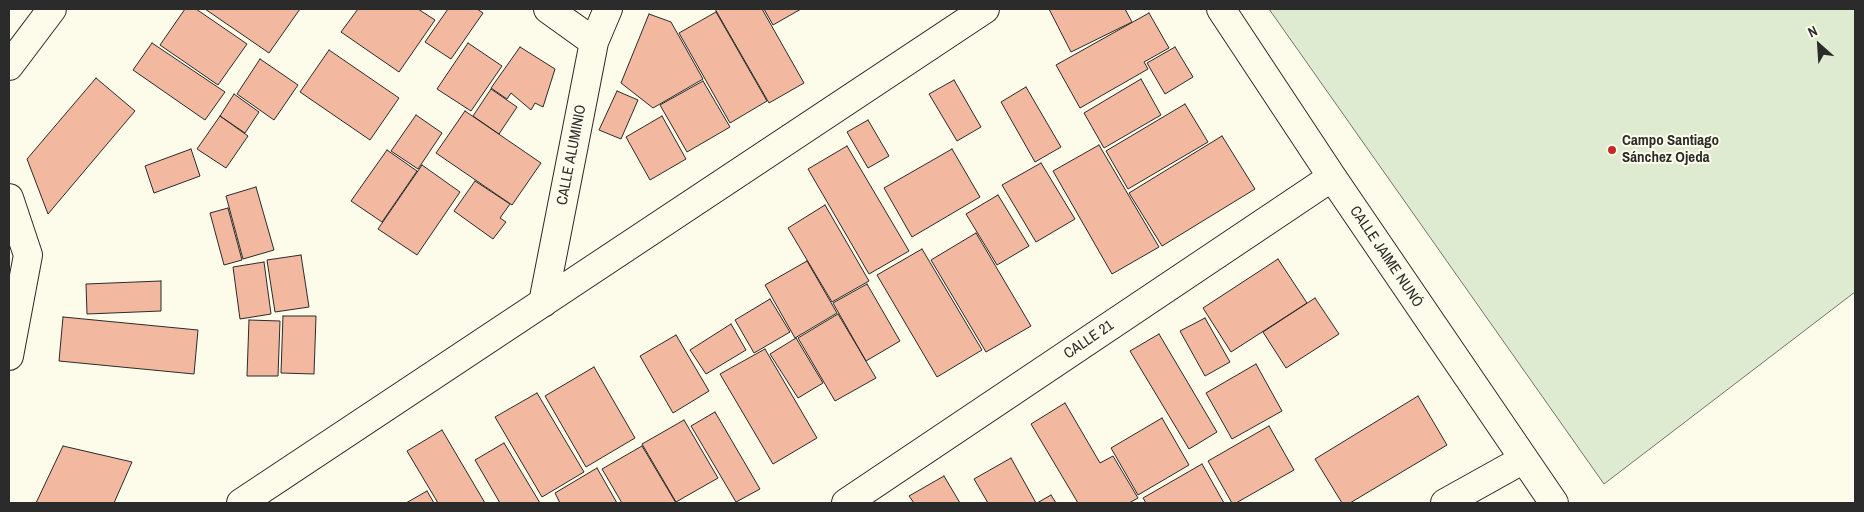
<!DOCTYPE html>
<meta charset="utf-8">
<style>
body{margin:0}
#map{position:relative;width:1864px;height:512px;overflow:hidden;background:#fdfbea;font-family:"Archivo Narrow",sans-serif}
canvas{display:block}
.frame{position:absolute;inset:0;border:10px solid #2b2b2b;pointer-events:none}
.north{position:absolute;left:1794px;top:20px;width:50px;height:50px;-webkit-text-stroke:4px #fdfbea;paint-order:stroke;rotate:334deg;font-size:14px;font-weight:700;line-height:20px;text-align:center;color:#2b2b2b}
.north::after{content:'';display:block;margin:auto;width:18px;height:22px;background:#2b2b2b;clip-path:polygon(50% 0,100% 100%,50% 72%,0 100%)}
</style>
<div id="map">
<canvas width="1864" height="512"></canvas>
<div class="frame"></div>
<div class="north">N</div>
</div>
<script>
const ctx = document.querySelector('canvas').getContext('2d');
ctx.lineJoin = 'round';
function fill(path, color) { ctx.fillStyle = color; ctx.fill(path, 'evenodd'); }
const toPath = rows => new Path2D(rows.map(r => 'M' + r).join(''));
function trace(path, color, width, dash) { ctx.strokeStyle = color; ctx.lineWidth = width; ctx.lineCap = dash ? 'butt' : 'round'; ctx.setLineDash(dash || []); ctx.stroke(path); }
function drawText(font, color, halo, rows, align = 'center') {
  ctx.font = font + ' "Archivo Narrow",sans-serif'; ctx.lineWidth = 4; ctx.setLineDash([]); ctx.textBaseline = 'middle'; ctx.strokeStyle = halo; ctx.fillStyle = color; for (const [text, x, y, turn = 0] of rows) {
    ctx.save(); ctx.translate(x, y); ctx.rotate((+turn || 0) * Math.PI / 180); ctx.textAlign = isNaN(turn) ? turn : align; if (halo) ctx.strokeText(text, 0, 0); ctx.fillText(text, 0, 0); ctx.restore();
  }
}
const green = toPath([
 [1269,9,1855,9,1855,292,1604,484,1269,9]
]);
fill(green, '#deebd1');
trace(green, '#74746e', 1);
const building = toPath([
 [185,9,196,9,247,44,218,85,160,45,185,9],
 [205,9,300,9,269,53,205,9],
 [358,9,418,9,435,20,399,72,341,32,358,9],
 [448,9,477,9,483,13,451,59,425,42,448,9],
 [715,9,762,9,804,83,769,103,715,9],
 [764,9,801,9,773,25,764,9],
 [1049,9,1125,9,1132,22,1071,52,1049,9],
 [716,12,767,101,730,123,679,33,716,12],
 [1149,13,1169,48,1144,62,1148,69,1080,108,1056,65,1149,13],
 [649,14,671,22,703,79,653,108,621,83,649,14],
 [152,43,225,92,205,120,133,70,152,43],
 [468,43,502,66,471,111,437,89,468,43],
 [520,47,555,69,543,107,535,103,531,110,511,93,507,99,491,88,520,47],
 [1175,47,1193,77,1165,94,1147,63,1175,47],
 [329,50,399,98,370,140,300,92,329,50],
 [260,59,298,85,274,120,237,94,260,59],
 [96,78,135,111,48,214,27,159,96,78],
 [1141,79,1161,115,1104,148,1084,113,1141,79],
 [954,80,981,127,957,141,929,94,954,80],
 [703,81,730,127,687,152,660,105,703,81],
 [1026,87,1061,147,1035,162,1001,102,1026,87],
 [491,89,517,107,499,134,473,116,491,89],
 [617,91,638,100,621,139,599,130,617,91],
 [234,94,259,112,245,133,220,116,234,94],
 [1185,104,1208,142,1128,189,1106,151,1185,104],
 [465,111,541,163,512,205,436,153,465,111],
 [416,115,442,133,418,169,391,151,416,115],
 [220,116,248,136,226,168,197,149,220,116],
 [662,116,686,159,650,180,626,137,662,116],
 [868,120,889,156,868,168,847,132,868,120],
 [1222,136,1255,189,1162,246,1129,193,1222,136],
 [1099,145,1159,247,1112,274,1053,171,1099,145],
 [847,146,909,251,869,274,808,169,847,146],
 [191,149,200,176,154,193,145,166,191,149],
 [952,149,980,197,912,237,884,188,952,149],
 [387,150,417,171,382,222,351,201,387,150],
 [1041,163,1075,219,1036,242,1002,185,1041,163],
 [422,165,460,192,417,255,378,229,422,165],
 [475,181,510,204,500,218,506,222,493,239,454,211,475,181],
 [256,187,274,250,243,259,226,196,256,187],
 [998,195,1029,246,997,265,966,214,998,195],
 [825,205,869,281,832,302,788,228,825,205],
 [228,208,242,260,224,265,210,213,228,208],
 [976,233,1031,326,986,352,931,260,976,233],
 [922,249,982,350,937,377,877,275,922,249],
 [301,255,309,307,275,312,267,260,301,255],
 [1278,259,1307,303,1231,352,1203,308,1278,259],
 [807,261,837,313,795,338,765,285,807,261],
 [264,262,271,314,240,319,233,267,264,262],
 [161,281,161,311,87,314,86,284,161,281],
 [867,284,900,341,866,361,833,303,867,284],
 [1315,298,1339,334,1286,368,1263,332,1315,298],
 [770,299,790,332,754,353,735,320,770,299],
 [838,314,876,378,835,401,798,338,838,314],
 [283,316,316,316,314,374,281,373,283,316],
 [63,317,198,330,194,374,59,361,63,317],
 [1205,318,1230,362,1205,376,1180,331,1205,318],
 [249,320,280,321,278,376,247,376,249,320],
 [731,324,746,350,706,374,690,350,731,324],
 [1159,334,1217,432,1189,449,1130,351,1159,334],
 [676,335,709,391,673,413,640,356,676,335],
 [796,338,823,383,798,398,770,354,796,338],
 [765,349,817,438,773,464,720,374,765,349],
 [1256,364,1282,411,1232,439,1206,393,1256,364],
 [594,367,635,438,586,467,545,396,594,367],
 [537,393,584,472,542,497,495,417,537,393],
 [1418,396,1447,445,1350,503,1342,503,1315,459,1418,396],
 [1065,403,1100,463,1113,456,1138,498,1129,503,1078,503,1031,424,1065,403],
 [715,412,760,489,736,502,691,426,715,412],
 [1162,418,1189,465,1138,495,1111,448,1162,418],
 [684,420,718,478,676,502,642,444,684,420],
 [1269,426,1294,470,1236,503,1232,503,1208,461,1269,426],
 [442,430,485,503,438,503,407,451,442,430],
 [504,443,540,503,500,503,475,460,504,443],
 [63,446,132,462,114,503,36,503,63,446],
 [642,446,676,503,622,503,602,469,642,446],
 [1011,458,1036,503,988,503,974,479,1011,458],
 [1202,464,1224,503,1146,503,1143,498,1202,464],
 [597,468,617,503,560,503,555,493,597,468],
 [944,476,960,503,914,503,909,496,944,476],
 [427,491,434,503,406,503,427,491],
 [1051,495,1056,503,1037,503,1051,495]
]);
fill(building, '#f2b8a0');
trace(building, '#2b2b2b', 1);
const minor = toPath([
 [548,9,594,42],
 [1221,9,1332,177,1554,503],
 [9,66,52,9],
 [9,198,28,255,9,356],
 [543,303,594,42,608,9],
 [241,503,985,9],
 [846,503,1332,177],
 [1445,503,1524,459]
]);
trace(minor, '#2b2b2b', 30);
trace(minor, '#fdfbea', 28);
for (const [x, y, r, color] of [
 [1612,150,5,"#c62828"]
]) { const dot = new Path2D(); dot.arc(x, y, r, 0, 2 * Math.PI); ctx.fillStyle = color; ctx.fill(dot); trace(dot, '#fdfbea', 2); }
drawText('bold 15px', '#2b2b2b', '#fdfbea', [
 ["Campo Santiago",1622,141],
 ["Sánchez Ojeda",1622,158]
], 'left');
drawText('15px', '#2b2b2b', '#fdfbea', [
 ["CALLE ALUMINIO",572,155,-79],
 ["CALLE JAIME NUNÓ",1386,257,56],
 ["CALLE 21",1089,340,-34]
]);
</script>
